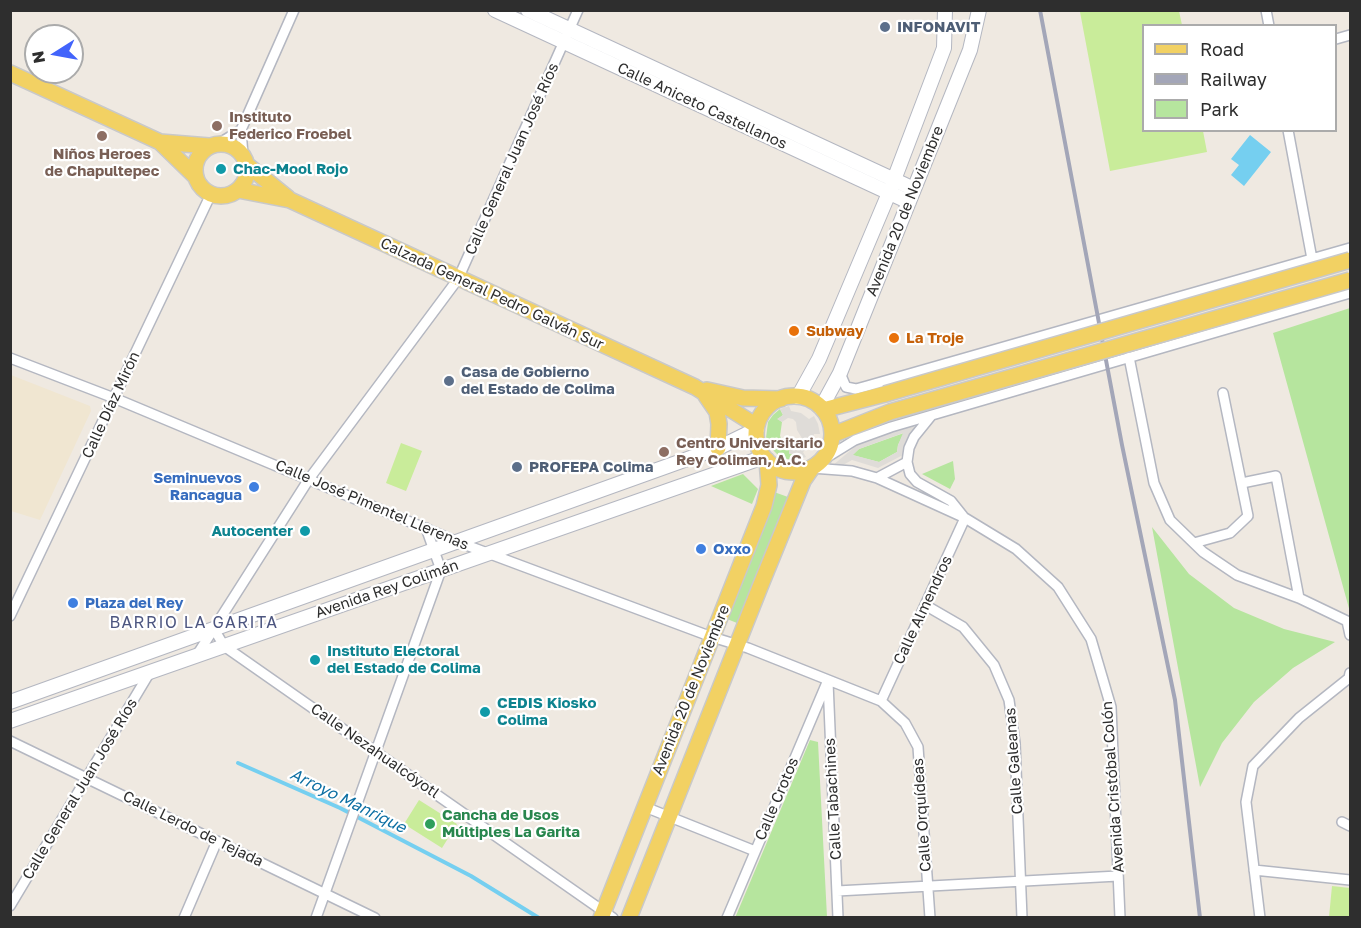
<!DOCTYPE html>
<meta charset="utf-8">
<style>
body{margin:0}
#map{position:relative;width:1361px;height:928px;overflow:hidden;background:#efe9e1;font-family:"Golos Text",sans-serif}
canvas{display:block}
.frame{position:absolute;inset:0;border:12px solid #2e2e2e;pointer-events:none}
.legend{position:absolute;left:1142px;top:24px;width:195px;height:108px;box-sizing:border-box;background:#fff;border:2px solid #ababab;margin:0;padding:8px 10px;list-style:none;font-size:18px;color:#2e2e2e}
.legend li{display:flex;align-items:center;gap:12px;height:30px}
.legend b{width:30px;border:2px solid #ababab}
.north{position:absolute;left:24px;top:24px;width:60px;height:60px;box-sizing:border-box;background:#fff;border:2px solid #ababab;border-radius:50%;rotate:259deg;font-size:16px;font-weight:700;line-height:24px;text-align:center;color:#2e2e2e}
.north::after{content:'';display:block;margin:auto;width:21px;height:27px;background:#4264fb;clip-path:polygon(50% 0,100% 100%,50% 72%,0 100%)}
</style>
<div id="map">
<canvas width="1361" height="928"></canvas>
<div class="frame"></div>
<ul class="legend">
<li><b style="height:8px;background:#f2d163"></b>Road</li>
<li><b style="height:8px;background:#a3a6b8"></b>Railway</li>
<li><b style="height:16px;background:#b6e59e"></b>Park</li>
</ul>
<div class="north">N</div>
</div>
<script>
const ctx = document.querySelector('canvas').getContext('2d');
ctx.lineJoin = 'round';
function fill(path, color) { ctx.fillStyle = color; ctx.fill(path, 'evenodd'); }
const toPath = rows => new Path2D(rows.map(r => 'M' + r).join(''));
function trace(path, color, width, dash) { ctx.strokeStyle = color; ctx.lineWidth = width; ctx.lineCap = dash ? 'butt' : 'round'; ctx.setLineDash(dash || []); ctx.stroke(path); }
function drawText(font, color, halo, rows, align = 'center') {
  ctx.font = font + ' "Golos Text",sans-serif'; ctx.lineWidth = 4.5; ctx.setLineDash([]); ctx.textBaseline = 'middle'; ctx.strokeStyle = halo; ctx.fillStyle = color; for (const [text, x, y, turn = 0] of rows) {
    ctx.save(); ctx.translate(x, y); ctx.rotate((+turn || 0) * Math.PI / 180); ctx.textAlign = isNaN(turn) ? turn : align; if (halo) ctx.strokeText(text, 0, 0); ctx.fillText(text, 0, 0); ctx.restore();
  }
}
fill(toPath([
 [11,375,90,406,91,411,40,520,11,511]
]), '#f0e6d1');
fill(toPath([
 [1350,308,1350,612,1273,333],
 [780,409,783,415,778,419,782,422,780,436,783,441,790,447,789,453,796,454,797,460,787,459,779,456,769,446,766,438,768,422,773,415],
 [904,433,898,445,897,452,879,462,852,455,859,449],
 [953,461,955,479,950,489,922,474],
 [743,474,758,489,752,504,711,486],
 [774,492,788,497,737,623,727,619],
 [1152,527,1189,574,1234,608,1284,629,1335,642,1293,668,1254,702,1222,743,1200,787],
 [810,740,818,742,827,917,735,918]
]), '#b6e59e');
fill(toPath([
 [1088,10,1179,11,1182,25,1144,26,1144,130,1203,131,1207,152,1110,171,1080,12],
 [401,443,422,451,406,491,386,483],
 [419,800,457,824,442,848,404,824],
 [1332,886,1350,888,1350,917,1329,917]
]), '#c9ec9a');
fill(toPath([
 [789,406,791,411,801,413,809,419,814,416,818,424,820,434,814,434,811,445,803,452,806,457,797,460,796,454,789,454,790,447,796,447,801,444,803,440,797,430,796,422,793,419,788,418,782,422,777,419,783,415,780,409],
 [913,425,915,428,908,436,903,447,903,455,878,468,852,460,843,465,832,466,858,444],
 [903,433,898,445,897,452,879,462,853,455,859,449]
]), '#dfdcd8');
fill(toPath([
 [1250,135,1271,152,1244,186,1231,175,1239,165,1231,159]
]), '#75cff0');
trace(toPath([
 [238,763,340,808,471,876,539,918]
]), '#75cff0', 4);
const street = toPath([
 [1266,10,1269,26],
 [1336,39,1350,35],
 [241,130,243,155],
 [1288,130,1312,259],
 [218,144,241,130,294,10],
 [1129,357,1154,483,1170,520,1203,552,1237,575,1299,598,1347,621,1350,635],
 [10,358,114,398,458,542,712,637,748,648,881,701,905,723,918,747,930,918],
 [840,373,846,387,856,389,867,386,1350,248],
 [931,416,914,437,909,448,907,462,910,474,917,482,951,501,963,516],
 [821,461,855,440,891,427,1350,293],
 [812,468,852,471,877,478,965,518,1016,549,1058,587,1091,639,1111,707,1120,918],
 [877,478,907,462],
 [1242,483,1276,476,1299,598],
 [1194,543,1230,533,1248,516,1223,393],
 [925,605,963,627,994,665,1009,700,1015,743,1022,918],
 [10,616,211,194],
 [214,629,224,646,613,918],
 [197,655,309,479,458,279,578,10],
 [828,682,838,918],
 [881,701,965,518],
 [10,741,375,918],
 [645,807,755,851],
 [1342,822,1350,826],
 [1254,870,1350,880],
 [837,891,1118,876],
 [10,906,150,672],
 [184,918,217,841],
 [316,918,441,570,426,528],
 [727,918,828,680],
 [1260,918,1246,802,1253,766,1299,718,1349,678,1350,673]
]);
const secondary = toPath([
 [495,10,909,202],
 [528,10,914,189],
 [798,397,819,359,889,193,944,48,945,10],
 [821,408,840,373,970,50,979,10],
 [10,702,718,448,757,429],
 [10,721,764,457]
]);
const primary = toPath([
 [10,73,160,142,196,177],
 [160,142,209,146],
 '195 170a26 26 0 1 1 52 0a26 26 0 1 1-52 0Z',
 [246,164,288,198],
 [238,190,290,200,695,387,757,426],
 [707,390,743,398,781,399],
 [706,396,717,412,719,424,718,448],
 '756 434a38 38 0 1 1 76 0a38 38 0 1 1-76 0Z',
 [823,410,885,394],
 [832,435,890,412],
 [601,918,764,506,769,485,767,460],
 [629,918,760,587,803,481,812,468]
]);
trace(street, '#b4b7c1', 12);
trace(secondary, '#b4b7c1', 16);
trace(primary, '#c9c9c9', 18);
trace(street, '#fff', 9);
trace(secondary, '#fff', 14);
trace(primary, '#f2d163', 15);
trace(toPath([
 [1040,10,1122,445,1175,700,1200,918]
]), '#a3a6b8', 4);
const primaryBridge = toPath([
 [885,394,1350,260],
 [890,412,1350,280]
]);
trace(primaryBridge, '#c9c9c9', 18, []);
trace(primaryBridge, '#f2d163', 15);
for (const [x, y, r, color] of [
 [885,27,6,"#5c6f8a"],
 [217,126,6,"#8d6e63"],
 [102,136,6,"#8d6e63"],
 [221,169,6,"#0f9aa8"],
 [794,331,6,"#e8710a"],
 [894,338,6,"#e8710a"],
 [449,381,6,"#5c6f8a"],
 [664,452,6,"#8d6e63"],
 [517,467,6,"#5c6f8a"],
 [254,487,6,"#3f7fe0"],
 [305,531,6,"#0f9aa8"],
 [701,549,6,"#3f7fe0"],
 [73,603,6,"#3f7fe0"],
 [315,660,6,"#0f9aa8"],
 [485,712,6,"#0f9aa8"],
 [430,824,6,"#2e9e5b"]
]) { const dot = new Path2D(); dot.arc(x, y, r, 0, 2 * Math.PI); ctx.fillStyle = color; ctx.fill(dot); trace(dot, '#fff', 2); }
drawText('bold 15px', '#4e5e75', '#fff', [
 ["INFONAVIT",897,27],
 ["Casa de Gobierno",461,372],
 ["del Estado de Colima",461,389],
 ["PROFEPA Colima",529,467]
], 'left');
drawText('15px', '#2e2e2e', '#fff', [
 ["Calle Aniceto Castellanos",702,106,25],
 ["Calle General Juan José Ríos",512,159,-66],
 ["Avenida 20 de Noviembre",905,211,-68],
 ["Calzada General Pedro Galván Sur",492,294,25],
 ["Calle Díaz Mirón",111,405,-65],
 ["Calle José Pimentel Llerenas",372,505,23],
 ["Avenida Rey Colimán",387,589,-19],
 ["Calle Almendros",923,610,-65],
 ["Avenida 20 de Noviembre",691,690,-68],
 ["Calle Nezahualcóyotl",375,751,35],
 ["Calle Galeanas",1014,761,-94],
 ["Avenida Cristóbal Colón",1113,787,-94],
 ["Calle General Juan José Ríos",80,789,-59],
 ["Calle Crotos",777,799,-67],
 ["Calle Tabachines",833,799,-93],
 ["Calle Orquídeas",922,815,-94],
 ["Calle Lerdo de Tejada",193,829,26]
]);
drawText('bold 15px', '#785e54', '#fff', [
 ["Instituto",229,117],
 ["Federico Froebel",229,134],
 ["Niños Heroes",102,154,"center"],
 ["de Chapultepec",102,171,"center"],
 ["Centro Universitario",676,443],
 ["Rey Coliman, A.C.",676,460]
], 'left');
drawText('bold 15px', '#0d838f', '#fff', [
 ["Chac-Mool Rojo",233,169],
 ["Autocenter",293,531,"right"],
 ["Instituto Electoral",327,651],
 ["del Estado de Colima",327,668],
 ["CEDIS Kiosko",497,703],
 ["Colima",497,720]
], 'left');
drawText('bold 15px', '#c56008', '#fff', [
 ["Subway",806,331],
 ["La Troje",906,338]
], 'left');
drawText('bold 15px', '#366cbe', '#fff', [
 ["Seminuevos",242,478,"right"],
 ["Rancagua",242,495,"right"],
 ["Oxxo",713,549],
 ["Plaza del Rey",85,603]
], 'left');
drawText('bold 15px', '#27864d', '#fff', [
 ["Cancha de Usos",442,815],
 ["Múltiples La Garita",442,832]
], 'left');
ctx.letterSpacing = '1.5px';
drawText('16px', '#4d5680', '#fff', [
 ["BARRIO LA GARITA",194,623]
]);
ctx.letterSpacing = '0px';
drawText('italic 16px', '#0d6fa3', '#fff', [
 ["Arroyo Manrique",348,801,26]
]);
</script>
